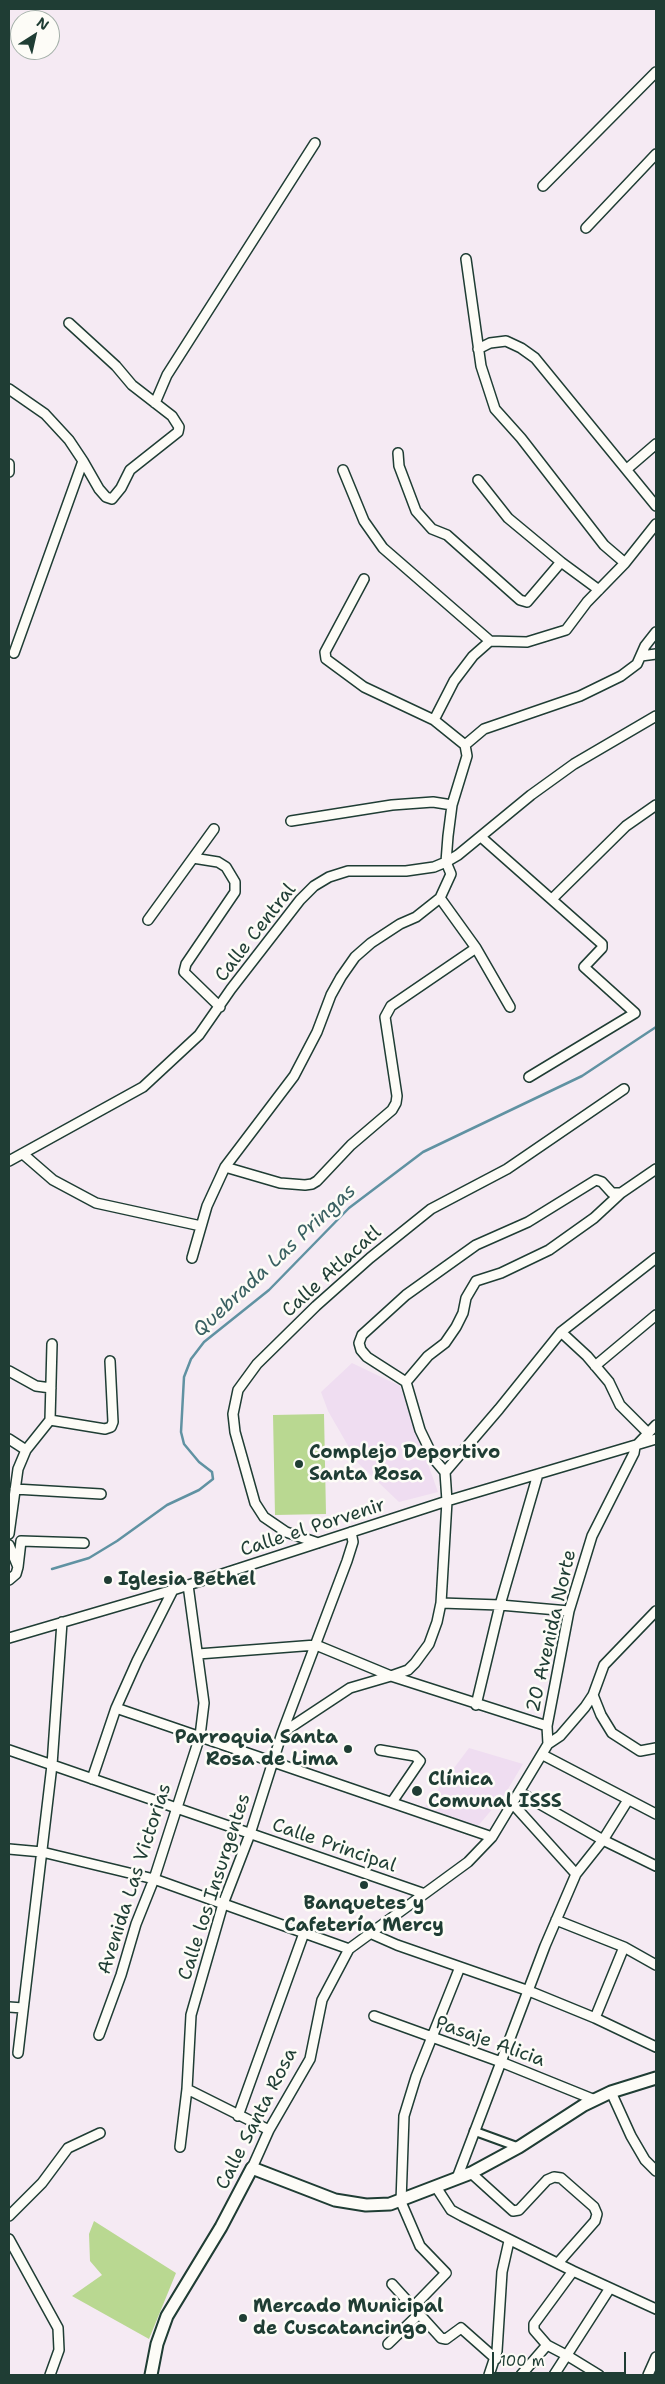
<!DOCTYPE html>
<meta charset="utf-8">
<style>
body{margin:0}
#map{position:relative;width:665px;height:2384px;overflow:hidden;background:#f5eaf3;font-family:"Shantell Sans",sans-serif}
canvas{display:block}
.frame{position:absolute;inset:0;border:10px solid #1f3d34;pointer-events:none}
.north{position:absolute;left:10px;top:10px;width:50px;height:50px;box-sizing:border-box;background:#fdfcf7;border:1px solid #a4b0a9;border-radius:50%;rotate:35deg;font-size:14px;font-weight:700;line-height:20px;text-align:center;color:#1f3d34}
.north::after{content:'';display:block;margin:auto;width:18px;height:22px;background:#1f3d34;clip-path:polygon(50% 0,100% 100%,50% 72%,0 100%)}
.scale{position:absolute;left:492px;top:2352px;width:134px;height:22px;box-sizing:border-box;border:2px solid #1f3d34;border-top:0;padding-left:6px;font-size:15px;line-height:18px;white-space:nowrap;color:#1f3d34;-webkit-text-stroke:4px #fdfcf7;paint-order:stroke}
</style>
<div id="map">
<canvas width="665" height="2384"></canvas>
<div class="frame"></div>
<div class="north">N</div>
<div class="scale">100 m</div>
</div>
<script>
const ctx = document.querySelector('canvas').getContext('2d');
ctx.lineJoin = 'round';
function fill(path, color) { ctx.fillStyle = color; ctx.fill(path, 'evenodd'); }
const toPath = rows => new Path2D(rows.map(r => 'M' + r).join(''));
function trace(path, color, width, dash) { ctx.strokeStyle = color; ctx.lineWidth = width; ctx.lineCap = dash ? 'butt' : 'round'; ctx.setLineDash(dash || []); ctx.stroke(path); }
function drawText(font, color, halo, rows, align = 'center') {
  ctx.font = font + ' "Shantell Sans",sans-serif'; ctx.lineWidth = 5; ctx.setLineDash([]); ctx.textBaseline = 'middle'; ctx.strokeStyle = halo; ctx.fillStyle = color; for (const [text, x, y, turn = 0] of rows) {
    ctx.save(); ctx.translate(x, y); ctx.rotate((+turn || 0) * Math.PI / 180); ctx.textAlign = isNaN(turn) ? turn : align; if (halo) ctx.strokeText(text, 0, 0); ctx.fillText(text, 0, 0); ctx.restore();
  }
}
fill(toPath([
 [352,1363,400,1386,438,1492,399,1502,358,1463,328,1411,321,1392],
 [469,1748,523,1764,505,1794,478,1826,424,1808]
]), '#efddf1');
fill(toPath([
 [324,1414,326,1514,275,1515,273,1415],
 [94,2221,176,2273,149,2339,72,2296,102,2275,90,2261,89,2234]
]), '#b9d891');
trace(toPath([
 [52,1569,89,1558,117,1541,167,1505,199,1490,213,1479,212,1472,199,1462,184,1444,181,1432,184,1377,191,1359,204,1342,269,1290,349,1208,423,1152,582,1076,656,1027]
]), '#6092a2', 2.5);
const pedestrian = toPath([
 [474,2131,518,2147]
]);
const minor = toPath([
 [543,186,656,72],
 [586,228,656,154],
 [466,259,481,366,495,409,521,438,604,545,625,563],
 [69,323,116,366,132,385,172,416,179,427,178,432,130,470,121,488,112,499,106,497,99,489,83,461],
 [478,349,490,343,506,341,521,348,535,358,656,506],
 [9,389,45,414,69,440,83,461,14,653],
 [155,403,167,375,315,143],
 [398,453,399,466,416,511,432,529,447,535,520,600,527,602,561,562],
 [9,464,9,472],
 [627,469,656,444],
 [343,470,364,521,383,548,490,641],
 [478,480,508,518,561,562,599,590],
 [641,656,656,654],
 [434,720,454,681,473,656,490,641,527,642,566,630,587,602,625,563,656,524],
 [465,745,484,729,580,696,621,676,637,664,645,646,656,632],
 [291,821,392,805,433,802,452,805],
 [481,837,602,944,602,948,584,967,635,1013,529,1077],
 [193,858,214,829],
 [440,898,476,948,510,1007],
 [552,899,626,826,656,805],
 [148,920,193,858,218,862,226,867,235,882,235,892,186,964,184,972,220,1007],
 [23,1154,53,1180,96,1203,201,1226],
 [9,1161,143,1087,199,1035,231,989,300,900,314,886,329,877,348,871,406,871,434,867,446,862,458,855,531,795,574,764,656,716],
 [225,1167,280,1183,305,1185,312,1184,317,1181,351,1145,392,1110,396,1103,397,1096,385,1017,391,1006,476,948],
 [192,1258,207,1206,225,1167,294,1076,317,1032,331,995,341,977,355,957,371,943,400,924,416,917,440,898,451,874,446,862,448,836,452,805,467,756,465,745,434,720,364,687,326,659,325,652,364,579],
 [561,1332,587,1356,609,1382,620,1405,648,1433],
 [595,1366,656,1315],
 [9,1371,36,1386,51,1388],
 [406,1382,367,1357,361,1350,359,1343,362,1335,406,1295,476,1245,528,1222,596,1180,602,1182,612,1193,621,1193],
 [50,1420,105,1429,111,1427,113,1422,110,1361],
 [9,1439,26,1450],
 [445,1472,499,1409,561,1332,656,1258],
 [15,1489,101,1494],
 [9,1534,18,1469,26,1450,50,1420,52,1344],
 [318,1543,286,1532,264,1517,255,1503,235,1432,233,1414,238,1390,257,1364,316,1306,370,1258,431,1209,507,1169,624,1089],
 [9,1545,18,1567,16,1574,9,1580],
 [18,1567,21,1541,84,1543],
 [441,1603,500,1605,569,1611],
 [9,1638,173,1590,447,1501,656,1439],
 [198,1654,316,1645,391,1676,408,1670,415,1663,429,1644,437,1622,441,1603,447,1501,445,1472,434,1459,420,1430,406,1382,428,1356,445,1343,456,1327,463,1313,466,1298,476,1281,501,1273,549,1250,594,1218,621,1193,656,1169],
 [593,1695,601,1715,612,1733,640,1751,656,1748],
 [476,1705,500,1605,538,1474],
 [116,1708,492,1837],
 [282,1733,347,1561,353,1542,351,1532],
 [548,1744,547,1726,569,1611,592,1536,634,1453,635,1447,656,1425],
 [9,1750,422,1893],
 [380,1750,415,1756,420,1761,392,1802],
 [543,1755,656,1814],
 [92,1779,116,1708,137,1661,173,1590],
 [519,1792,603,1840,656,1866],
 [512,1803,576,1874],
 [9,1849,42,1852,154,1879,349,1949],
 [556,1920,624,1947,656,1965],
 [372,1934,397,1945,529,1991,595,2018,656,2047],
 [9,2007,23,2008],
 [374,2016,501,2062,595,2100],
 [595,2018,624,1947],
 [99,2035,121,1975,136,1924,154,1879,200,1736,204,1703,188,1585],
 [18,2053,52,1765,62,1622],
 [187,2089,269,2130],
 [611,2092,631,2136,645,2160,656,2171],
 [238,2116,304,1933],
 [180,2147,187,2089,191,2015,223,1904,250,1834,282,1733,350,1688,391,1676,547,1726],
 [252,2168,269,2130,310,2059,322,2000,349,1949,468,1862,492,1837,548,1744,560,1736,585,1707,593,1695,604,1665,656,1611],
 [471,2173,513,2211,519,2210,547,2180,554,2177,561,2178,594,2207,597,2214,595,2221,558,2263],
 [457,2178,545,1946,576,1874,603,1840,628,1800],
 [436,2187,451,2210,462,2216,573,2271,656,2309],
 [9,2216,42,2183,68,2148,100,2133],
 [9,2239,58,2328,59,2350,50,2375],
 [573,2271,534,2324,534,2330,547,2345,568,2356,599,2375],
 [392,2284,441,2338,446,2339,461,2328,496,2359],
 [413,2307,446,2273,420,2246,401,2202,404,2116,416,2077,460,1967],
 [388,2344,419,2314],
 [489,2375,497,2351,502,2272,509,2241],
 [521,2375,547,2345],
 [554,2375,610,2288],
 [648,2375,656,2357]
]);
const tertiary = toPath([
 [151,2375,157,2344,167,2316,221,2227,252,2168,335,2200,366,2205,390,2204,471,2173,519,2147,584,2105,611,2092,656,2078]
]);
trace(pedestrian, '#1f3d34', 11);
trace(minor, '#1f3d34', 12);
trace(tertiary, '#1f3d34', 15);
trace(pedestrian, '#fdfcf7', 7);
trace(minor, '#fdfcf7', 9);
trace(tertiary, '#fdfcf7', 11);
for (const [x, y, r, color] of [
 [299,1464,5,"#1f3d34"],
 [108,1580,5,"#1f3d34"],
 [348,1749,5,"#1f3d34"],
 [417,1791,6,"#1f3d34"],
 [364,1885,5,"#1f3d34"],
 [243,2318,5,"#1f3d34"]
]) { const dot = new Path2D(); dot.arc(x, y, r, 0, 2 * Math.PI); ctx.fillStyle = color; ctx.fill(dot); trace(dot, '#fdfcf7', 2); }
drawText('19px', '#1f3d34', '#fdfcf7', [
 ["Calle Central",256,933,-52],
 ["Calle Atlacatl",332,1272,-42],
 ["Calle el Porvenir",313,1528,-18],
 ["20 Avenida Norte",552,1631,-77],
 ["Calle Principal",334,1846,19],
 ["Avenida Las Victorias",135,1879,-72],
 ["Calle los Insurgentes",215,1887,-72],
 ["Pasaje Alicia",490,2042,20],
 ["Calle Santa Rosa",257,2119,-63]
]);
drawText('bold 19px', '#1f3d34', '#fdfcf7', [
 ["Complejo Deportivo",309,1453],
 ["Santa Rosa",309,1475],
 ["Iglesia Bethel",118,1580],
 ["Parroquia Santa",338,1738,"right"],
 ["Rosa de Lima",338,1760,"right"],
 ["Clínica",428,1780],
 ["Comunal ISSS",428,1802],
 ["Banquetes y",364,1904,"center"],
 ["Cafetería Mercy",364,1926,"center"],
 ["Mercado Municipal",253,2307],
 ["de Cuscatancingo",253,2329]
], 'left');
drawText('italic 20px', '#3a6062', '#fdfcf7', [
 ["Quebrada Las Pringas",275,1261,-43]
]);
</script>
